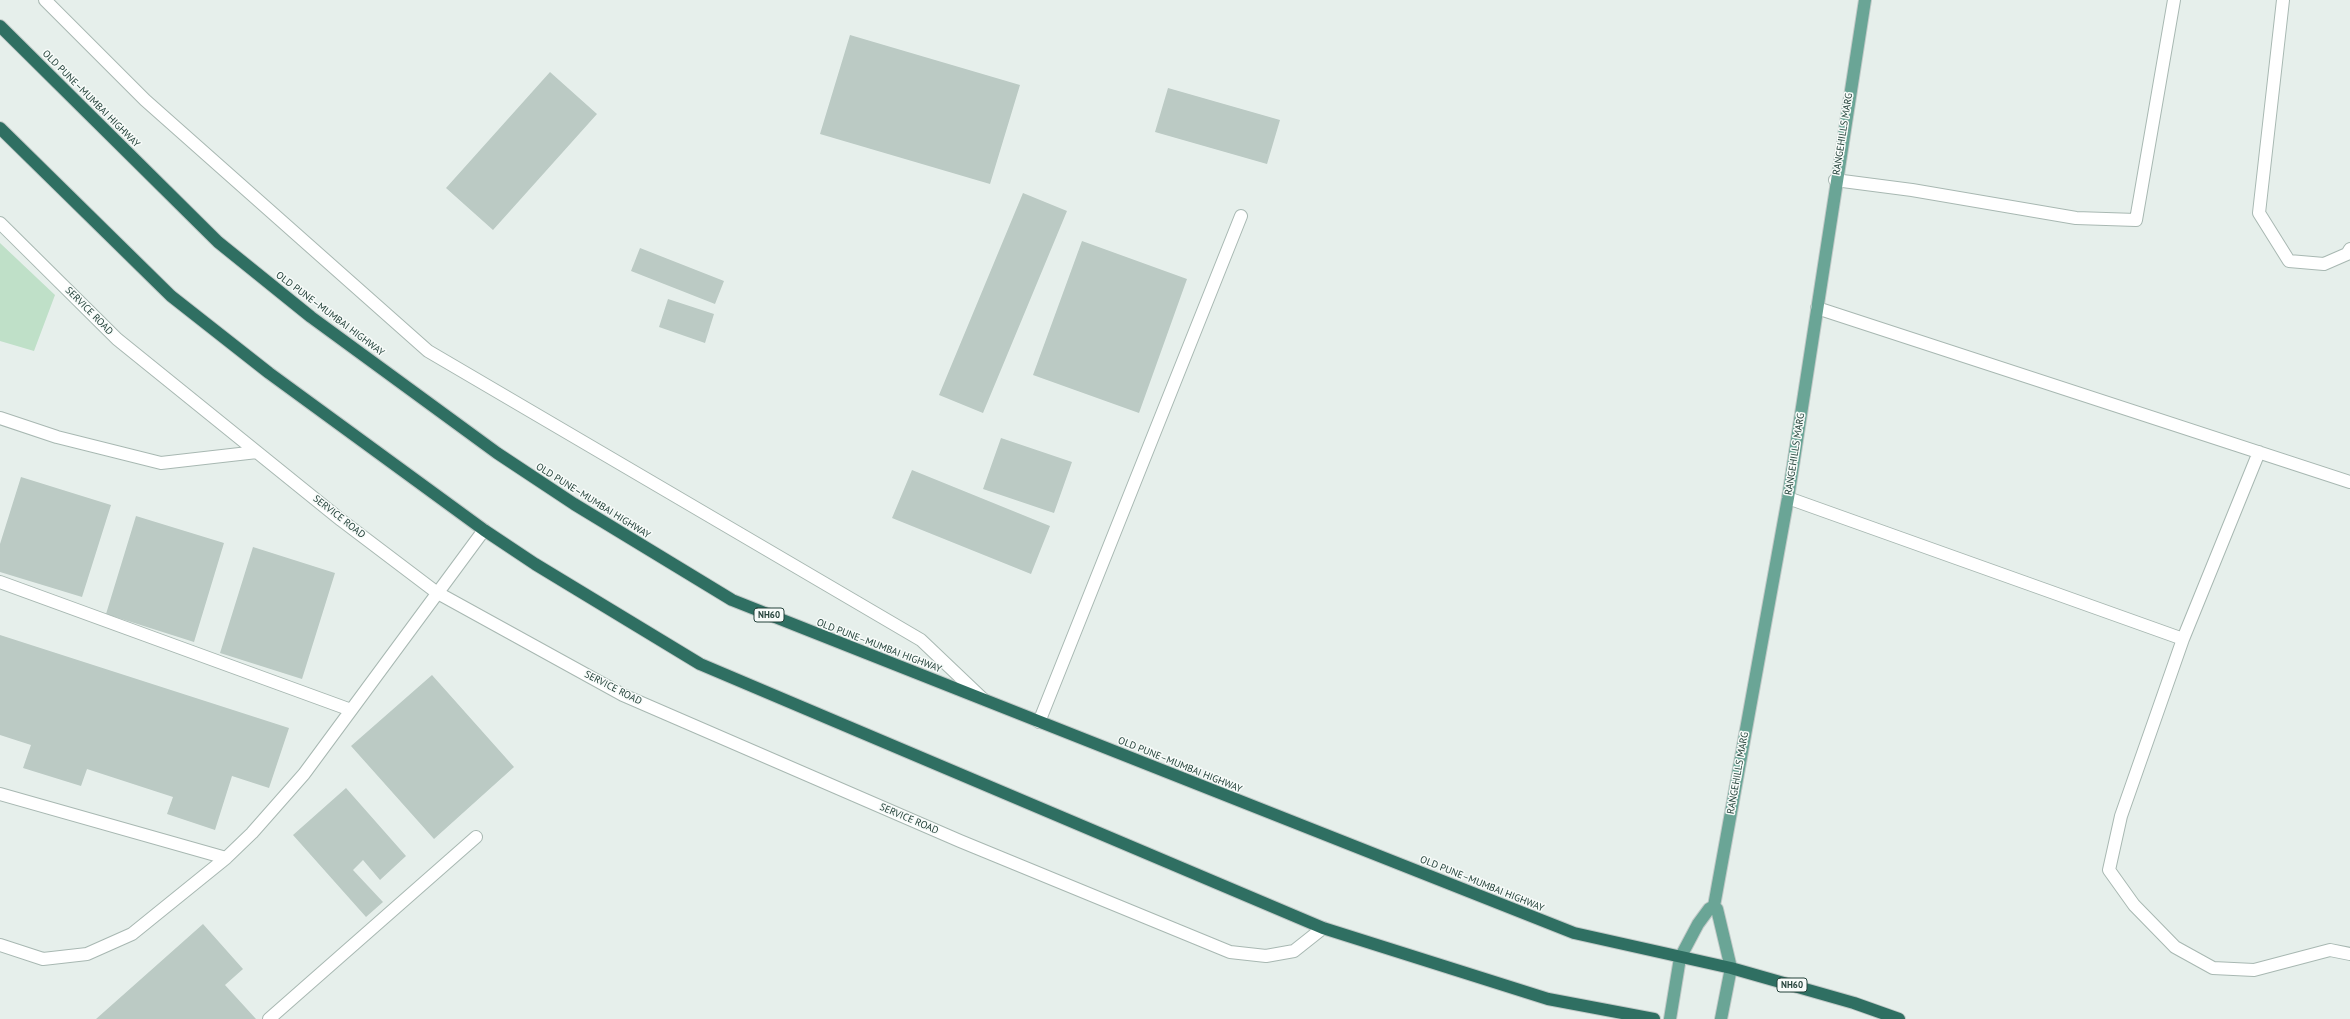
<!DOCTYPE html>
<meta charset="utf-8">
<style>
body{margin:0}
canvas{display:block;background:#e6efeb}
</style>
<canvas width="2350" height="1019"></canvas>
<script>
const ctx = document.querySelector('canvas').getContext('2d');
ctx.lineJoin = 'round';
function fill(path, color) { ctx.fillStyle = color; ctx.fill(path, 'evenodd'); }
const toPath = rows => new Path2D(rows.map(r => 'M' + r).join(''));
function trace(path, color, width, dash) { ctx.strokeStyle = color; ctx.lineWidth = width; ctx.lineCap = dash ? 'butt' : 'round'; ctx.setLineDash(dash || []); ctx.stroke(path); }
function drawText(font, color, halo, rows, align = 'center') {
  ctx.font = font + ' "PT Sans",sans-serif'; ctx.lineWidth = 3; ctx.setLineDash([]); ctx.textBaseline = 'middle'; ctx.strokeStyle = halo; ctx.fillStyle = color; for (const [text, x, y, turn = 0] of rows) {
    ctx.save(); ctx.translate(x, y); ctx.rotate((+turn || 0) * Math.PI / 180); ctx.textAlign = isNaN(turn) ? turn : align; if (halo) ctx.strokeText(text, 0, 0); ctx.fillText(text, 0, 0); ctx.restore();
  }
}
fill(toPath([
 [0,243,55,295,34,351,0,341]
]), '#bfe0c8');
fill(toPath([
 [850,35,1020,85,990,184,820,134],
 [550,72,597,114,493,230,446,188],
 [1168,88,1280,120,1267,164,1155,132],
 [1023,193,1067,211,983,413,939,395],
 [1082,241,1187,279,1139,413,1033,375],
 [640,248,724,281,715,304,631,271],
 [668,299,714,314,705,343,659,327],
 [1001,438,1072,462,1054,513,983,489],
 [912,470,1050,526,1031,574,892,518],
 [21,477,111,505,82,597,0,572,0,544],
 [136,516,224,543,194,642,106,614],
 [253,547,335,573,302,679,220,653],
 [0,635,289,728,269,788,232,776,215,830,167,814,173,797,87,769,81,786,23,768,31,745,0,735],
 [432,675,514,767,434,839,351,746],
 [346,788,406,856,380,880,363,860,353,870,383,902,366,917,293,835],
 [203,924,243,969,225,985,256,1019,96,1019]
]), '#bbcac4');
const minor = toPath([
 [45,0,145,100,428,351,921,640,983,699],
 [2283,0,2259,213,2289,261,2324,264,2347,254,2350,249],
 [1835,180,1912,190,2076,218,2136,220,2174,0],
 [0,223,117,339,341,520,436,592,623,695,960,841,1230,952,1266,956,1294,951,1323,928],
 [1817,308,2350,482],
 [0,418,57,437,161,463,257,452],
 [1788,498,2183,639,2121,816,2109,870,2134,905,2175,947,2213,968,2254,970,2330,950,2350,954],
 [0,582,351,710],
 [2183,639,2259,452],
 [1039,722,1241,216],
 [0,794,226,858],
 [0,945,43,959,87,954,132,934,226,858,252,833,304,774,484,530],
 [269,1019,476,837]
]);
const major = toPath([
 [1714,906,1788,498,1865,0],
 [1670,1019,1680,958,1698,924,1709,909,1714,906,1717,909,1731,968,1721,1019]
]);
const highway = toPath([
 [0,26,218,242,311,317,497,453,574,504,732,600,1574,933,1731,968,1854,1003,1899,1019],
 [0,128,171,296,269,373,484,530,535,564,700,664,1323,928,1548,999,1654,1019]
]);
trace(minor, '#a8b8b2', 14);
trace(major, '#c2cac8', 14);
trace(highway, '#c2cac8', 14);
trace(minor, '#fff', 12);
trace(major, '#6aa596', 12);
trace(highway, '#2f6f62', 12);
for (const [x, y, w] of [
 [769,615,30],
 [1792,985,30]
]) { const box = new Path2D(); box.roundRect(x - w / 2, y - 7, w, 14, 3); ctx.fillStyle = '#f7fbf9'; ctx.fill(box); trace(box, '#24423a', 1); }
drawText('bold 9px', '#24423a', null, [
 ["NH60",769,615],
 ["NH60",1792,985]
]);
drawText('10px', '#24423a', '#f7fbf9', [
 ["OLD PUNE–MUMBAI HIGHWAY",91,99,45],
 ["RANGEHILLS MARG",1843,134,-81],
 ["SERVICE ROAD",89,311,45],
 ["OLD PUNE–MUMBAI HIGHWAY",330,314,37],
 ["RANGEHILLS MARG",1795,454,-81],
 ["OLD PUNE–MUMBAI HIGHWAY",593,501,32],
 ["SERVICE ROAD",339,517,38],
 ["OLD PUNE–MUMBAI HIGHWAY",879,646,21],
 ["SERVICE ROAD",613,688,27],
 ["OLD PUNE–MUMBAI HIGHWAY",1180,765,22],
 ["RANGEHILLS MARG",1738,773,-80],
 ["SERVICE ROAD",909,819,23],
 ["OLD PUNE–MUMBAI HIGHWAY",1482,884,22]
]);
</script>
